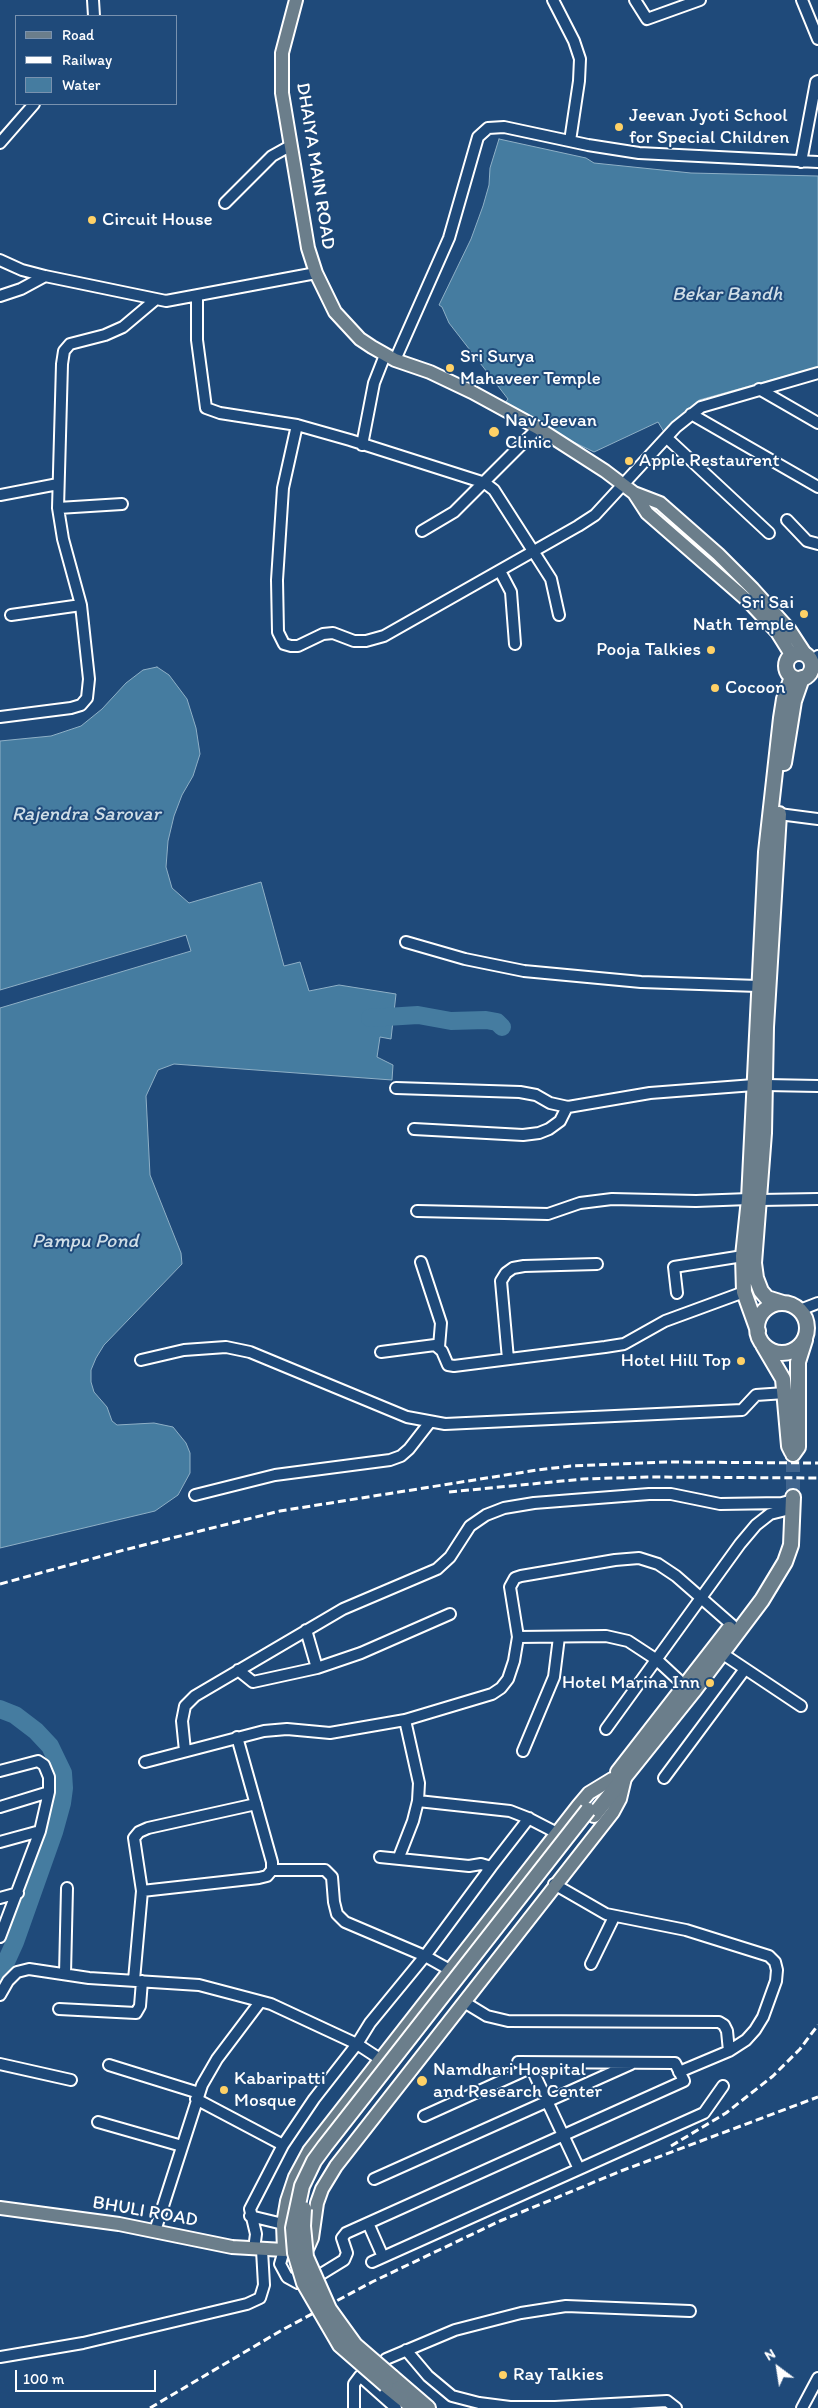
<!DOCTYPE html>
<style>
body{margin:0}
#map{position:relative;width:818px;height:2408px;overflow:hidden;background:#1f4a7a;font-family:Itim,sans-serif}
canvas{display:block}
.legend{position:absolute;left:15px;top:15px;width:162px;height:90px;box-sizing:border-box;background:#1f4a7a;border:1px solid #7992af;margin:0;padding:6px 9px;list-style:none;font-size:15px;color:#fff}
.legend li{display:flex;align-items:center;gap:10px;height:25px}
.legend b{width:25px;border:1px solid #7992af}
.north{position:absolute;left:753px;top:2343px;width:50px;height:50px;-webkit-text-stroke:4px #1f4a7a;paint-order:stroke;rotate:329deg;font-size:14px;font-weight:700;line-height:20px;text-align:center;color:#fff}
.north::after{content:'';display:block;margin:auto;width:18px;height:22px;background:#fff;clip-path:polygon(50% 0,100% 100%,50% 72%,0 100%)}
.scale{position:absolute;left:15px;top:2370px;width:141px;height:22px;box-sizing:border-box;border:2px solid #fff;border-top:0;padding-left:6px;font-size:15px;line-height:18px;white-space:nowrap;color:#fff;-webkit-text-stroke:4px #1f4a7a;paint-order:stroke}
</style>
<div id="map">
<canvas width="818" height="2408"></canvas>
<ul class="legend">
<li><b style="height:6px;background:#6b7e8b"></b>Road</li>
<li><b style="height:6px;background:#fff"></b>Railway</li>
<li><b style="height:14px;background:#457ca0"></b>Water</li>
</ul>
<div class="north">N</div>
<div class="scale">100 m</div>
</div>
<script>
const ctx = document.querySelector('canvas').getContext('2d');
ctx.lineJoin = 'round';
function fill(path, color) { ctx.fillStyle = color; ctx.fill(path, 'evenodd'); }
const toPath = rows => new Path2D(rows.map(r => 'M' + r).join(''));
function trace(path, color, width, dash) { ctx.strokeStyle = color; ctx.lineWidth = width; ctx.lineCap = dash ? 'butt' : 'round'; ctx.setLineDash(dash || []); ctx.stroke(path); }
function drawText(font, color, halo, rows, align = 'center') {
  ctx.font = font + ' Itim,sans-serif'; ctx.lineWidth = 4; ctx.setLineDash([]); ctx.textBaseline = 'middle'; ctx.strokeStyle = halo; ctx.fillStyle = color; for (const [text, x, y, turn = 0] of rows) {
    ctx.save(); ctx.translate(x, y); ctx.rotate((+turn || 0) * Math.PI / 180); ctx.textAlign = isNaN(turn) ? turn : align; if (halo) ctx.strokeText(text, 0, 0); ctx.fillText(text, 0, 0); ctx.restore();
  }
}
const water = toPath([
 [499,139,586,158,594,163,691,173,818,176,818,367,699,400,664,432,658,422,594,452,535,423,536,421,505,403,508,399,449,323,442,307,439,305,471,239,483,206,489,185,490,168,499,139],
 [157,667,169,675,187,699,196,728,200,754,193,776,182,795,174,816,168,841,166,867,172,888,189,903,261,882,284,966,300,962,309,991,339,985,396,994,391,1039,380,1037,377,1057,393,1065,392,1080,174,1064,158,1070,146,1096,150,1175,181,1253,182,1264,104,1345,96,1358,91,1370,91,1382,94,1392,107,1407,112,1421,117,1425,154,1423,173,1427,186,1443,190,1453,190,1473,178,1495,155,1511,0,1548,0,1008,191,951,186,935,0,990,0,741,51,736,81,726,102,709,126,683,143,670,157,667]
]);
fill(water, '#457ca0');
trace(water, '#8fb0c6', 1);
trace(toPath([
 [370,1018,418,1015,451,1021,486,1020,497,1022,502,1027],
 [0,1709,15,1715,36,1731,50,1746,63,1773,64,1788,62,1803,54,1832,15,1942,0,1975]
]), '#457ca0', 18);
trace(toPath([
 [793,1458,793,1497]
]), '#41658e', 14, [14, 7]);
const minor = toPath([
 [93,0,94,16],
 [553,0,574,41,580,59,579,81,570,141],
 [635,0,647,19,700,0],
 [802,0,818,39],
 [0,143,34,104],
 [801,162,816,82,818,81],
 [225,203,272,156,290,146],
 [0,260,22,270,45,276,166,301,316,273],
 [0,296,21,289,45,276],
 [197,296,197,340,206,408,220,413,297,425,350,440,485,483,494,490,551,579,559,615],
 [395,360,449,238,478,137,488,128,504,127,588,145,639,153,818,162],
 [759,389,818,423],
 [691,414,818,487],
 [297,425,283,488,277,580,278,632,284,644,291,646,298,646,323,634,333,633,354,641,366,641,384,636,578,526,595,515,676,427,701,407,818,373],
 [667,438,769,533],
 [362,445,374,383,385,355],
 [0,495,58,484],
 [58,508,122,504],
 [787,520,807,541,818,544],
 [422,531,454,512,538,428],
 [500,571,511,592,515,644],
 [11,615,81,605],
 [814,659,818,656],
 [0,717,71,708,81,705,87,698,89,679,81,605,63,539,58,508,62,364,64,351,70,344,105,335,123,327,155,300],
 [779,814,818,819],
 [406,942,465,959,524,971,641,982,758,986],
 [766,1085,818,1086],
 [396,1088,520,1092,536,1095,550,1103,568,1107,650,1093,754,1085],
 [414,1129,523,1135,539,1133,549,1129,560,1121,567,1107],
 [760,1200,818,1199],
 [417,1211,548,1214,580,1203,612,1199,696,1201,749,1199],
 [421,1262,441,1323,439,1347],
 [677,1293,674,1267,743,1256],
 [800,1310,818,1303],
 [381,1352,435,1345,442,1351,448,1365,454,1366,605,1347,624,1344,665,1321,744,1292],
 [508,1359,501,1281,506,1273,513,1268,524,1266,597,1264],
 [141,1360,184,1350,226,1347,250,1352,407,1417,445,1424,742,1410,756,1395,785,1393],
 [195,1495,275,1475,390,1460,401,1456,409,1449,430,1422],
 [306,1630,317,1668],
 [518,1637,606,1636,628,1641,657,1660,684,1685],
 [717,1650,801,1706],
 [238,1670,253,1682,317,1668,361,1653,450,1614],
 [606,1729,740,1544,756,1525,770,1514,794,1508],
 [185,1751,182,1721,185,1706,195,1696,343,1609,437,1569,450,1557,470,1526,486,1515,504,1508,534,1503,649,1494,671,1494,720,1504,782,1503,793,1500],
 [523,1751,554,1677,559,1637],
 [145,1762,264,1731,287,1729,330,1733,405,1720,492,1694,501,1688,508,1679,514,1661,518,1637,510,1587,515,1578,521,1576,615,1560,639,1558,658,1564,676,1576,732,1625],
 [0,1771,38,1761,44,1765,49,1777,49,1792,40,1831,0,1937],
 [664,1778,745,1669],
 [418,1801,510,1811,528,1818,557,1833],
 [0,1807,49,1792],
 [0,1842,40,1831],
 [399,1857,413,1821,418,1801,419,1783,405,1720],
 [491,1867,529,1818],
 [272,1870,325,1870,332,1877,334,1902,337,1914,345,1922,425,1956,450,1970],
 [554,1884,606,1914,686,1930,769,1956,775,1962,777,1970,776,1981,763,2017,755,2030,746,2040,729,2051,679,2072],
 [142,1891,259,1878,267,1876,272,1870,272,1862,237,1737],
 [0,1898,18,1893],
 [591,1964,614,1917],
 [65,1974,67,1888],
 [134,1980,142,1891,134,1838,139,1832,148,1828,256,1804],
 [0,1995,8,1981,17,1972,29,1969,89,1978,199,1985,271,2004,357,2044,380,2059],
 [464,2002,487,2016,508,2021,719,2022,724,2025,727,2031,729,2051],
 [59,2009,136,2013,140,2006,142,1981],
 [0,2064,71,2080],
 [109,2065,199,2093],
 [531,2067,579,2169],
 [196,2099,283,2145],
 [424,2116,539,2064],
 [98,2122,182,2146],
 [374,2179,631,2064],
 [250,2216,283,2224],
 [368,2223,383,2257],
 [155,2231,202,2085,217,2059,260,2002],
 [254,2249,256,2234,250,2209,283,2145,314,2099,357,2044,370,2023,425,1956,491,1867,481,1864,469,1866,380,1857],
 [284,2250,280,2264,287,2277,298,2283,313,2279,344,2260,347,2253,342,2238,346,2233,684,2081,675,2063,518,2062],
 [372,2262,704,2113,723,2086],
 [406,2350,428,2376,452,2396,479,2403,510,2407,555,2407,667,2401,676,2408],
 [0,2357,83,2343,247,2304,260,2298,264,2285,262,2250],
 [386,2359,455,2330,521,2313,566,2306,690,2311],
 [354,2408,354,2384,360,2376,396,2408],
 [802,2408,818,2378]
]);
const major = toPath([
 [296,0,282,53,282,93,308,248,316,273,335,312,360,339,372,347,395,360,430,372,472,392,538,428,605,471,634,493,660,503,718,554,753,589,789,629,806,655],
 [634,493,647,513,748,601,777,632,792,656],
 [0,2208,119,2224,232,2247,284,2250,308,2247,312,2238,317,2203,322,2189,336,2166,613,1812,620,1799,625,1778],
 [284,2250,283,2224,287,2201,295,2177,309,2151,578,1806,589,1793,612,1779]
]);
const highway = toPath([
 '786 666a13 13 0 1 1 26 0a13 13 0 1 1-26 0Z',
 [784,763,794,701,802,678],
 [779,814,766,1027,764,1133,754,1263,756,1278,761,1291,767,1298,783,1303],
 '757 1328a25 25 0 1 1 50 0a25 25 0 1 1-50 0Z',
 [758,1331,744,1292,743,1256,749,1199,766,852,781,718,784,699,792,677],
 [763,1345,783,1379,789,1446,792,1452],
 [793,1454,798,1447,798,1362,805,1340],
 [618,1772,729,1629],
 [594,1815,695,1689,762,1600,785,1562,791,1545,793,1497],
 [392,2377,428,2408],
 [386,2385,414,2408]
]);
trace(minor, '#fff', 14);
trace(major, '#fff', 16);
trace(highway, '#fff', 18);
trace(minor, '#1f4a7a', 10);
trace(major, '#6b7e8b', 12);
trace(highway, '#6b7e8b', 14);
trace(toPath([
 [449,1492,583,1479,650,1477,818,1478],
 [0,1584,124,1550,280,1511,537,1470,571,1466,667,1462,818,1463],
 [671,2146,726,2113,773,2076,800,2049,818,2025],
 [150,2408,282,2330,372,2282,500,2221,621,2171,818,2097]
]), '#fff', 3, [8, 4]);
const highwayBridge = toPath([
 [304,2209,303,2226,306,2257,329,2309,355,2345,392,2377],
 [386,2385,340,2345,304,2283,295,2253,293,2228,302,2186,314,2161,325,2146,588,1810]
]);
trace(highwayBridge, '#fff', 18, []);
trace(highwayBridge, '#6b7e8b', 14);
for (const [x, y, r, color] of [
 [619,127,5,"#ffd166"],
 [92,220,5,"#ffd166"],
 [450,368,5,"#ffd166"],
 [494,432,6,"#ffd166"],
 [629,461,5,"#ffd166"],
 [804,614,5,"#ffd166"],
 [711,650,5,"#ffd166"],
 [715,688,5,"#ffd166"],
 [741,1361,5,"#ffd166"],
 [710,1683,5,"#ffd166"],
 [422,2081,6,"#ffd166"],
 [224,2090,5,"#ffd166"],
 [503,2375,5,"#ffd166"]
]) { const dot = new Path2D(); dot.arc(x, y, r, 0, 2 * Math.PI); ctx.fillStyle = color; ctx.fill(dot); trace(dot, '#1f4a7a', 2); }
drawText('19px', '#fff', '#1f4a7a', [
 ["Jeevan Jyoti School",629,116],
 ["for Special Children",629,138],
 ["Circuit House",102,220],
 ["Sri Surya",460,357],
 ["Mahaveer Temple",460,379],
 ["Nav Jeevan",505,421],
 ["Clinic",505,443],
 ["Apple Restaurent",639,461],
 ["Sri Sai",794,603,"right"],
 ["Nath Temple",794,625,"right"],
 ["Pooja Talkies",701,650,"right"],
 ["Cocoon",725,688],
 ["Hotel Hill Top",731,1361,"right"],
 ["Hotel Marina Inn",700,1683,"right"],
 ["Namdhari Hospital",433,2070],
 ["and Research Center",433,2092],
 ["Kabaripatti",234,2079],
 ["Mosque",234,2101],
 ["Ray Talkies",513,2375]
], 'left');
drawText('19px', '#fff', '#1f4a7a', [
 ["DHAIYA MAIN ROAD",315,166,81],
 ["BHULI ROAD",145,2212,10]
]);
drawText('italic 20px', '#d0dee7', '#1f4a7a', [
 ["Bekar Bandh",727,295],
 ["Rajendra Sarovar",86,815],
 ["Pampu Pond",85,1242]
]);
</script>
